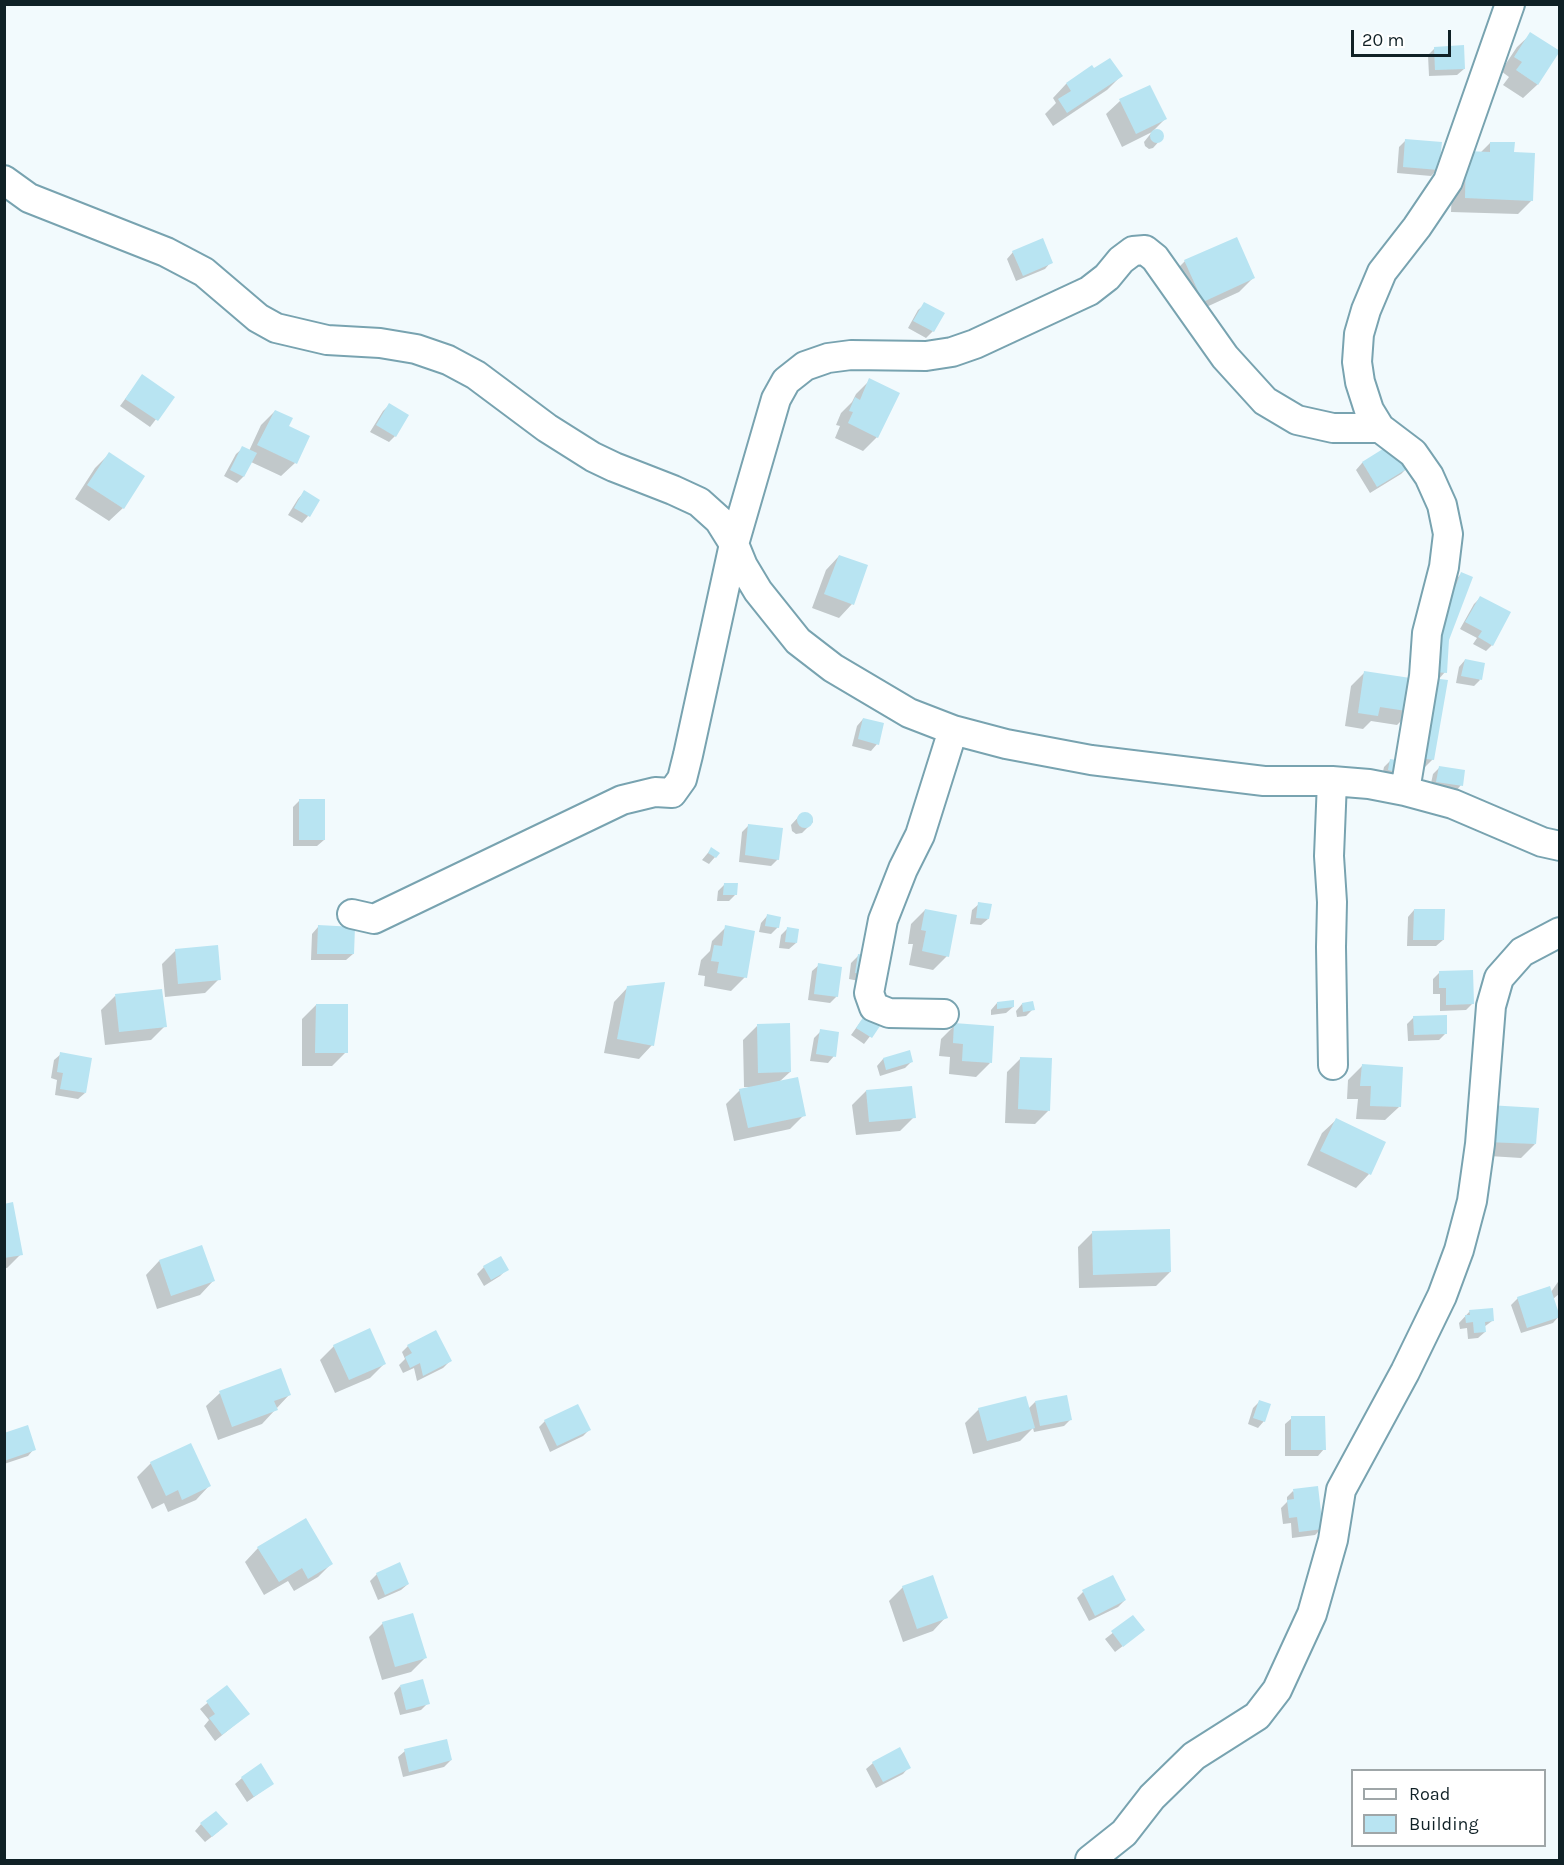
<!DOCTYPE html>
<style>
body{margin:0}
#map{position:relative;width:1564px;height:1865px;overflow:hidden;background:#f2fafd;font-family:Karla,sans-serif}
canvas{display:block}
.frame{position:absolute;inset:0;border:6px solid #102126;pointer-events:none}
.legend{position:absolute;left:1351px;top:1769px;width:195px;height:78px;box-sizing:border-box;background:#fff;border:2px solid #9fa6a8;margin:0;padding:8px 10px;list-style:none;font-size:18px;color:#102126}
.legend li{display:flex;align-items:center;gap:12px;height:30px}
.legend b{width:30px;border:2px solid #9fa6a8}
.scale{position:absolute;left:1351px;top:30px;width:100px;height:27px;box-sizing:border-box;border:3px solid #102126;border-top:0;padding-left:8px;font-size:18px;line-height:21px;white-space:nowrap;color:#102126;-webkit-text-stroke:4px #fff;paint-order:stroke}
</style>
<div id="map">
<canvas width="1564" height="1865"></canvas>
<div class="frame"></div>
<ul class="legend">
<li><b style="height:8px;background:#fff"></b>Road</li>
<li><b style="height:16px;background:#b8e4f2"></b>Building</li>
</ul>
<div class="scale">20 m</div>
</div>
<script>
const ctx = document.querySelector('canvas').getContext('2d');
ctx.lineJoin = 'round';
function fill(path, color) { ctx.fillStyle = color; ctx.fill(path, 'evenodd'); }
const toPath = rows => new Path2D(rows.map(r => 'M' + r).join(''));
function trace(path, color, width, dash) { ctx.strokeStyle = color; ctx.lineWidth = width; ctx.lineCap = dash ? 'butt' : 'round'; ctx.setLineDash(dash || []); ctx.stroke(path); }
fill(toPath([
 [1531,34,1558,52,1537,85,1523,98,1503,85,1509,77,1501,71,1517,47],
 [1435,48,1464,69,1457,75,1429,76,1428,55],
 [1092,67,1094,70,1121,76,1107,90,1053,126,1045,114,1056,103,1053,98,1066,84],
 [1149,87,1165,119,1152,132,1158,130,1162,133,1163,137,1153,148,1149,149,1145,146,1144,142,1152,132,1122,147,1106,114,1120,101],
 [1406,140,1438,169,1431,176,1397,173,1399,147],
 [1490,143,1513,154,1532,200,1518,214,1451,212,1453,167,1480,153],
 [1013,252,1051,262,1045,269,1016,281,1007,259],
 [1185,261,1253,278,1239,292,1189,315,1171,275],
 [925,304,933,331,926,338,908,328,918,310],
 [142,376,173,397,150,427,120,406],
 [870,380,877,437,863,451,835,438,840,426,836,425,841,413,852,402,856,394],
 [389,405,395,436,389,442,370,432,383,411],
 [275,411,287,427,295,463,281,476,251,462,243,477,237,483,224,476,236,454,243,448,249,451,261,425],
 [1393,444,1408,467,1401,474,1370,493,1356,470,1362,463],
 [109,454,123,508,109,521,75,499,95,468],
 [304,492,318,500,308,516,302,523,288,515,298,499],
 [839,556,852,604,839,618,812,608,826,570],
 [1461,574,1447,639,1445,672,1438,680,1433,759,1419,773,1447,588],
 [1480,598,1492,645,1486,651,1473,644,1477,638,1460,629,1474,604],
 [1465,660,1480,680,1474,686,1456,683,1459,667],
 [1365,672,1411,711,1397,725,1371,721,1363,729,1345,726,1351,686],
 [863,719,877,744,871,751,852,746,857,726],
 [1391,760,1401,762,1393,778,1382,776,1384,767],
 [1439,768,1461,785,1455,792,1430,788,1433,774],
 [299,801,324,840,317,846,293,846,293,807],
 [802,813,807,813,812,816,813,822,802,833,796,834,792,831,791,825],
 [749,825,778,859,771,866,739,862,742,832],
 [712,848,715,857,709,864,702,860],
 [725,884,735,895,729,901,717,901,718,891],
 [979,904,988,919,981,925,970,924,972,910],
 [925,910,947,956,933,970,909,965,913,944,908,944,911,924],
 [1414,910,1443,940,1436,946,1407,946,1408,917],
 [767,916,778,927,771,934,759,932,761,923],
 [318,927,353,954,346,960,311,960,312,934],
 [726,927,745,977,731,991,704,986,705,976,698,975,701,960,710,951,712,941],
 [787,929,796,943,789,949,779,948,781,935],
 [176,950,219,979,205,993,165,997,162,964],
 [858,956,859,981,849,979,851,963],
 [819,965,837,996,830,1003,808,1000,812,971],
 [1439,973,1472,1004,1466,1010,1440,1011,1440,994,1433,994,1433,979],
 [628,987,652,1045,639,1059,604,1053,614,1002],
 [115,996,165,1026,151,1040,105,1045,101,1010],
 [997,1003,1013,1007,1006,1013,991,1015,991,1010],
 [1022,1004,1033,1009,1026,1016,1017,1017,1016,1011],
 [316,1005,346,1052,332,1066,302,1066,302,1019],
 [864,1017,878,1026,864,1044,851,1035],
 [1414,1017,1446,1033,1439,1040,1408,1041,1407,1024],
 [955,1025,990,1063,976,1077,949,1074,950,1057,939,1056,941,1039],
 [757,1026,790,1072,779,1082,804,1115,790,1129,734,1141,726,1104,740,1090,750,1088,750,1087,744,1087,743,1040],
 [821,1031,834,1056,828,1063,810,1061,814,1038],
 [61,1054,85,1093,78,1099,55,1095,57,1080,51,1078,54,1060],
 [1021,1058,1049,1110,1035,1124,1005,1123,1007,1072],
 [883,1059,912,1061,905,1068,880,1076,877,1066],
 [1362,1066,1399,1107,1385,1120,1356,1119,1358,1099,1347,1099,1348,1080],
 [866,1091,914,1117,900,1131,856,1135,852,1105],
 [1336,1120,1369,1174,1356,1188,1307,1165,1322,1133],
 [1475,1120,1535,1144,1521,1158,1473,1155],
 [4,1205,21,1254,7,1268,4,1268],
 [1092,1233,1170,1272,1156,1286,1079,1288,1078,1247],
 [500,1258,507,1269,500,1276,484,1286,477,1274,484,1267],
 [159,1261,213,1281,200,1295,157,1309,146,1275],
 [1560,1279,1560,1295,1559,1294,1553,1299,1559,1316,1553,1323,1521,1333,1511,1305,1518,1298,1551,1292],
 [1470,1311,1492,1321,1484,1327,1485,1332,1478,1338,1468,1339,1467,1328,1460,1329,1459,1323],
 [334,1346,384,1364,370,1378,335,1393,320,1360],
 [408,1346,450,1361,443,1368,417,1381,414,1368,403,1373,399,1365,405,1359,402,1352],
 [220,1393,289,1395,262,1424,218,1440,206,1406],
 [1035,1402,1070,1420,1064,1426,1034,1432,1033,1428,1020,1441,973,1454,965,1423,979,1409,1028,1409],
 [1259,1402,1264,1421,1258,1428,1248,1424,1253,1408],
 [1292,1418,1324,1449,1318,1456,1285,1456,1285,1424],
 [545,1421,589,1430,583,1436,550,1452,539,1427],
 [4,1435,34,1449,28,1456,4,1464],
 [151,1463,209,1486,196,1500,168,1512,164,1503,152,1509,137,1477],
 [1293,1491,1321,1529,1315,1535,1292,1538,1291,1523,1283,1524,1281,1508,1287,1502,1287,1497],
 [258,1548,332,1563,318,1577,294,1591,288,1581,264,1595,245,1562],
 [377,1574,408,1584,401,1590,378,1600,370,1581],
 [903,1587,946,1617,933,1631,903,1642,889,1601],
 [1083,1592,1125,1600,1118,1607,1089,1621,1077,1598],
 [1133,1617,1136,1636,1115,1652,1105,1639],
 [383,1623,425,1658,411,1672,382,1680,369,1637],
 [400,1686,428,1703,421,1710,400,1715,394,1693],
 [227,1687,248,1714,215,1741,204,1726,209,1720,200,1709],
 [405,1751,451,1760,444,1767,403,1777,398,1757],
 [873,1763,909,1767,903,1774,876,1788,866,1769],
 [242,1778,272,1784,247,1802,235,1784],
 [201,1824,219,1831,205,1842,195,1831]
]), '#0003');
fill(toPath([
 [1530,32,1560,51,1538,85,1516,70,1522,62,1514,57],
 [1464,45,1465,69,1435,70,1434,47],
 [1110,58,1123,76,1067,113,1058,99,1071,91,1066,83,1092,65,1094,68],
 [1150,85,1167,119,1136,134,1119,99],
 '1150 136a7 7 0 1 1 14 0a7 7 0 1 1-14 0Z',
 [1405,139,1442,142,1439,170,1403,167],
 [1490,142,1515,142,1514,152,1535,153,1533,201,1465,198,1466,151,1490,152],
 [1237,237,1255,278,1203,302,1184,260],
 [1043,238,1053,263,1023,276,1012,251],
 [924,302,945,313,934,332,913,321],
 [142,374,175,397,158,421,125,399],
 [869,378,900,393,878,438,848,423,853,412,849,411,855,397,860,400],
 [389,403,409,415,396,437,376,425],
 [275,410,293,418,289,426,310,436,297,464,257,445],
 [1394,442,1410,467,1377,487,1362,462],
 [242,446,257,453,244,477,230,470],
 [109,452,145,476,124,509,87,485],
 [304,490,320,500,310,517,294,508],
 [839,555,868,565,854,605,824,594],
 [1461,572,1473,577,1449,640,1447,673,1434,672,1436,637],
 [1480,596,1511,612,1493,646,1478,637,1482,631,1465,622],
 [1465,659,1485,663,1482,680,1461,676],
 [1364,671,1417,679,1413,712,1380,707,1378,716,1358,713],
 [1432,678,1448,680,1434,760,1419,758],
 [863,718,884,723,879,745,858,739],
 [1390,759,1403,761,1401,773,1388,770],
 [1439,766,1465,770,1463,786,1436,782],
 [299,799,325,799,325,840,299,840],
 '797 820a8 8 0 1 1 16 0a8 8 0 1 1-16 0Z',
 [748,824,783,828,779,860,745,855],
 [711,847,720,853,716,858,708,853],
 [724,883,738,883,737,895,723,895],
 [978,902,992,904,989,919,976,918],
 [925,909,957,915,949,957,922,951,926,931,921,930],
 [1414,909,1445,909,1444,940,1413,940],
 [767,914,781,917,779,928,765,926],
 [318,925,355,927,354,954,317,954],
 [725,925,755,931,747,978,717,973,719,962,711,961,714,945,722,946],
 [787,927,799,929,797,943,785,942],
 [218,945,221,980,178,984,175,949],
 [858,954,870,956,867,975,855,973],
 [818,963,842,967,838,997,814,994],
 [1473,970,1474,1004,1446,1005,1446,988,1439,988,1439,971],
 [665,982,654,1046,617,1039,627,986],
 [162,989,167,1027,119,1032,115,994],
 [1014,1000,1014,1007,997,1009,997,1002],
 [1033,1001,1035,1010,1023,1012,1022,1003],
 [316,1004,348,1004,348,1053,315,1053],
 [1447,1015,1447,1034,1414,1035,1413,1016],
 [864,1016,880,1026,872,1038,856,1028],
 [790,1023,791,1072,758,1073,757,1024],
 [954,1023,994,1026,992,1063,962,1061,963,1044,953,1043],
 [820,1029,839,1032,836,1057,816,1054],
 [910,1050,913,1062,886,1070,883,1058],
 [60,1052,92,1058,86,1093,60,1089,63,1073,57,1072],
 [1020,1057,1052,1058,1050,1111,1018,1109],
 [1362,1064,1403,1067,1401,1107,1370,1106,1371,1086,1360,1086],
 [798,1077,806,1116,748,1128,739,1089],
 [912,1086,916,1118,869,1122,866,1090],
 [1488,1105,1539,1108,1536,1144,1486,1142],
 [1336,1118,1386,1142,1371,1175,1320,1151],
 [13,1202,23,1255,4,1258,4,1204],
 [1170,1229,1171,1272,1093,1275,1092,1231],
 [202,1245,215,1281,171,1296,159,1260],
 [501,1256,509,1270,491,1280,483,1266],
 [1550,1286,1560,1317,1527,1328,1517,1297],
 [1493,1308,1494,1321,1485,1322,1486,1332,1474,1333,1473,1322,1466,1323,1465,1315,1470,1315,1469,1310],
 [370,1328,386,1364,349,1380,333,1345],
 [436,1330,452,1361,423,1376,420,1363,410,1368,405,1357,412,1353,407,1345],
 [281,1368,291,1395,274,1401,278,1410,232,1427,219,1391],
 [1067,1395,1072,1420,1040,1426,1035,1401],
 [1026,1396,1035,1428,987,1441,978,1408],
 [1259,1400,1271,1404,1265,1422,1253,1418],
 [578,1404,591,1430,557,1446,544,1420],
 [1291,1416,1325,1416,1326,1450,1291,1450],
 [28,1425,36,1450,4,1461,4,1433],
 [191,1443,211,1486,182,1500,178,1490,166,1496,150,1462],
 [1318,1486,1323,1529,1299,1532,1297,1517,1289,1518,1287,1500,1294,1499,1293,1489],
 [306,1518,333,1564,308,1579,302,1568,279,1582,257,1547],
 [400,1562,409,1584,385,1595,376,1573],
 [933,1575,948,1618,917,1629,902,1586],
 [1113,1575,1126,1600,1095,1616,1082,1590],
 [413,1613,427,1658,395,1667,382,1622],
 [1133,1615,1145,1630,1123,1647,1111,1631],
 [423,1679,430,1704,406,1710,400,1685],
 [227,1685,250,1714,222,1735,209,1718,215,1714,206,1701],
 [447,1739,452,1760,409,1772,404,1749],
 [900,1747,911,1768,883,1782,872,1762],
 [261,1763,274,1784,254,1797,241,1777],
 [216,1811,228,1824,212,1837,200,1823]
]), '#b8e4f2');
const minor = toPath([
 [4,180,29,198,166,252,204,272,258,318,276,328,327,340,380,343,416,349,448,360,476,375,547,428,593,457,614,467,673,490,699,502,719,520,734,544,743,566,758,591,798,641,833,668,909,713,953,730,1006,744,1091,760,1264,781,1332,781,1369,784,1405,791,1453,804,1542,842,1560,846],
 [1332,781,1329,856,1332,902,1331,947,1333,1065],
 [1405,791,1424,676,1427,633,1444,567,1448,534,1442,505,1429,476,1413,453,1380,428,1369,410,1360,382,1357,362,1359,334,1366,310,1382,272,1417,227,1448,181,1510,4],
 [352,914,374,919,622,800,655,792,672,793,682,779,688,755,734,544,776,399,786,381,805,366,828,358,851,355,926,356,952,352,975,344,1089,291,1107,277,1121,260,1133,251,1145,250,1155,258,1225,357,1265,401,1297,420,1333,428,1380,428],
 [944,1014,889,1013,874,1007,869,993,883,920,903,869,920,835,953,730],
 [1090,1860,1124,1833,1152,1797,1194,1756,1257,1716,1277,1690,1312,1614,1333,1540,1341,1490,1405,1372,1442,1296,1459,1250,1472,1201,1480,1144,1491,1006,1499,978,1522,952,1560,932]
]);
trace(minor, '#78a3b0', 32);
trace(minor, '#fff', 28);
</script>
